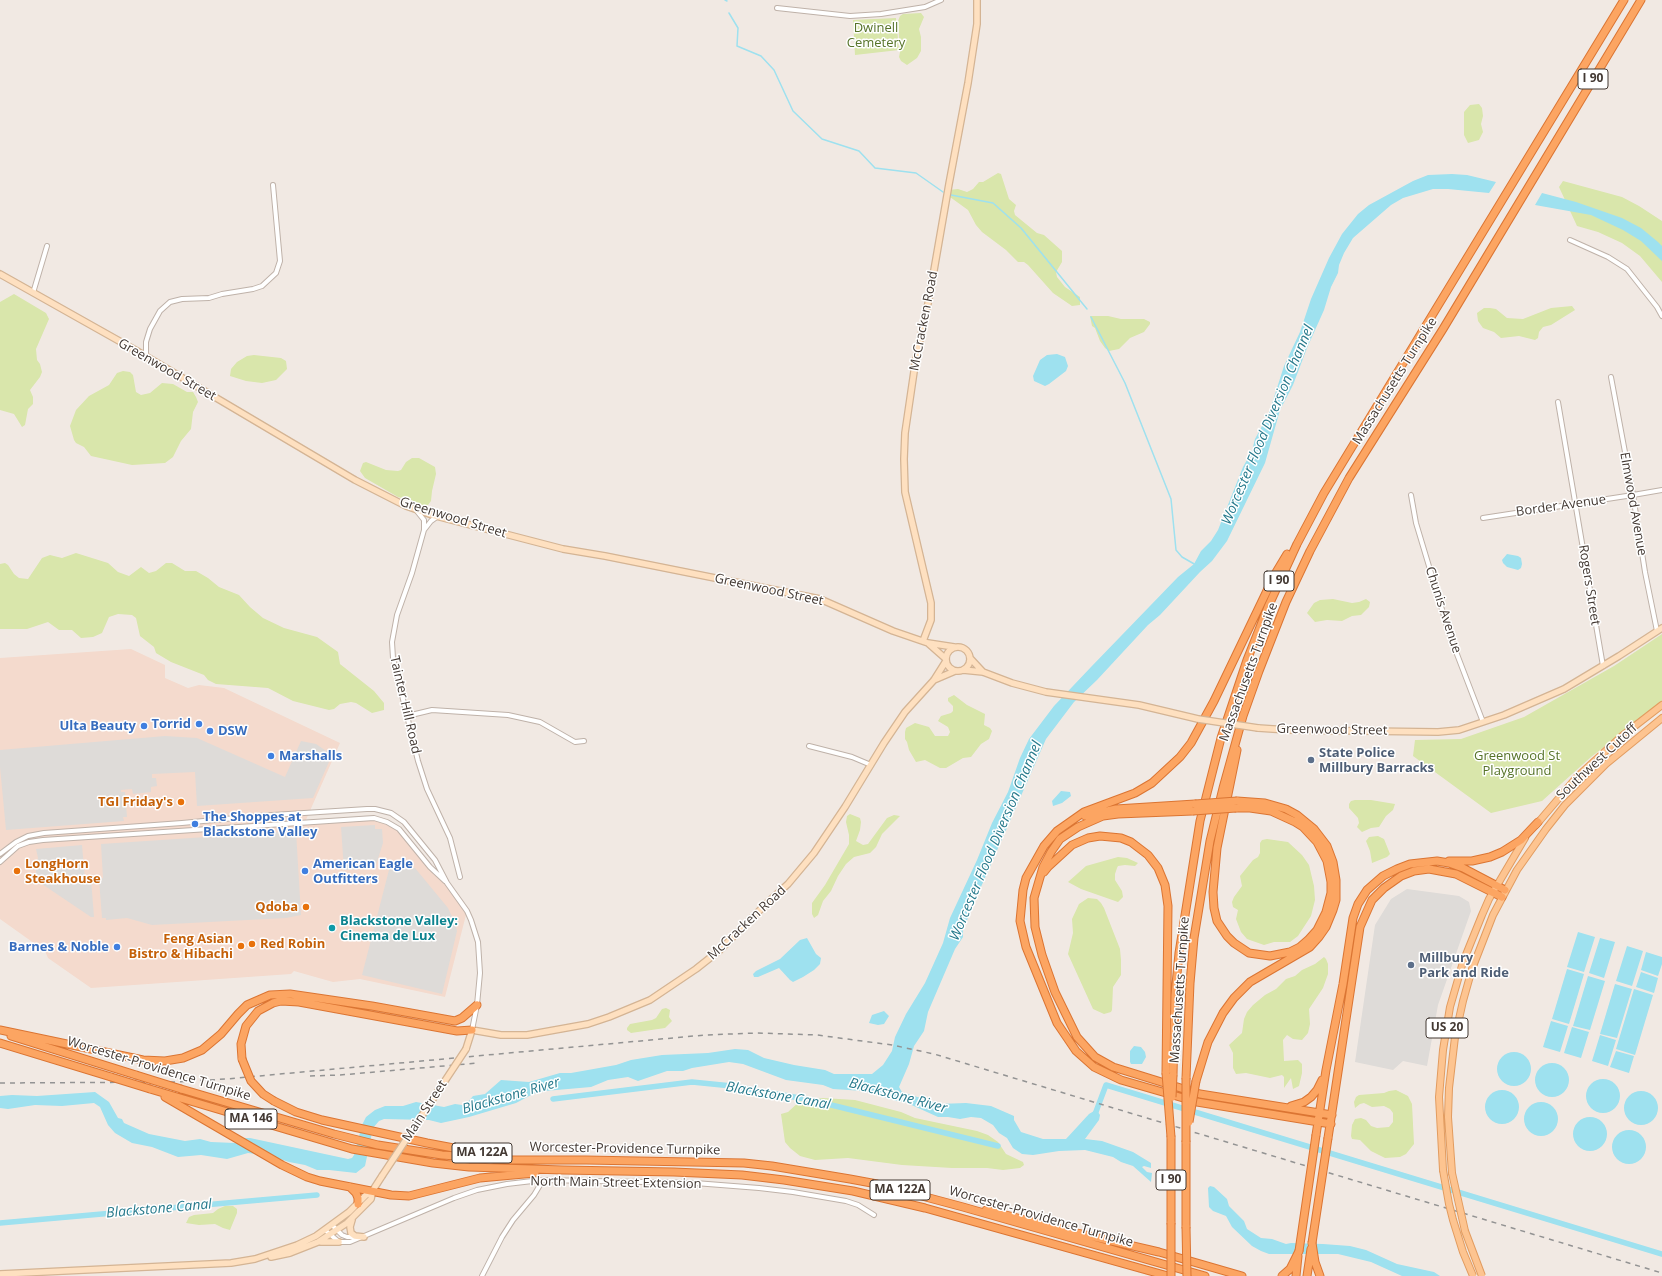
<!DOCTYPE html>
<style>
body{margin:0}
canvas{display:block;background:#f1e9e3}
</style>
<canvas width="1662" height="1276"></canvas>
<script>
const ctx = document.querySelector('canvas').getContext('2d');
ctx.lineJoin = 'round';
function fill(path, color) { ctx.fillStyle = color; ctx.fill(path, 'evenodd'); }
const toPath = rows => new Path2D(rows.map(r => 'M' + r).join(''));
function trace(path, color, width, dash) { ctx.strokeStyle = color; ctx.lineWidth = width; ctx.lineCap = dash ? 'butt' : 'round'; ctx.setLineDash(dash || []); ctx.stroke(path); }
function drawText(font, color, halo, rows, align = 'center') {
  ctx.font = font + ' "Open Sans",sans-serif'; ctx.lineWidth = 3; ctx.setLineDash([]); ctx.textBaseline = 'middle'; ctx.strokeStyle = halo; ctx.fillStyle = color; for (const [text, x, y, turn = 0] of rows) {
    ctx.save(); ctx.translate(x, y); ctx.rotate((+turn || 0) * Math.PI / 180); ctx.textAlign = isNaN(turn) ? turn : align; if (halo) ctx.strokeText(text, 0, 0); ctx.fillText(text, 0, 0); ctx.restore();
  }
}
fill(toPath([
 [131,649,165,665,165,678,188,688,199,685,224,688,340,743,305,822,366,818,394,826,430,867,447,883,467,911,445,997,360,979,333,982,294,971,291,974,91,988,48,958,45,951,0,919,0,658]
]), '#f4dacd');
fill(toPath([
 [921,13,924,17,919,29,921,37,921,51,917,58,907,65,901,61,899,57,900,52,898,21,900,16,903,14],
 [896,18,899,50,855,55,853,20],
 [1479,104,1482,108,1483,116,1481,124,1483,132,1479,140,1468,143,1464,135,1464,112,1470,105],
 [998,173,1001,174,1009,199,1016,205,1014,211,1015,215,1037,233,1044,235,1062,251,1062,262,1056,272,1057,277,1065,287,1080,297,1080,305,1072,306,1053,293,1028,265,1024,262,1018,262,1006,250,982,232,976,225,968,210,950,197,948,190,958,189,967,192,973,189,979,182,983,182],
 [1563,181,1622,197,1639,206,1662,221,1662,282,1640,256,1622,243,1598,232,1577,226,1559,187],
 [14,294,46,313,49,319,36,349,37,360,40,364,42,372,40,377,30,390,33,397,33,404,28,409,25,425,22,427,14,414,0,410,0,302],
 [1572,306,1575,310,1551,325,1543,327,1539,332,1538,338,1535,340,1519,336,1501,338,1494,332,1483,328,1478,321,1477,313,1484,308,1490,308,1496,309,1507,318,1523,319,1551,308],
 [1090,316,1108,316,1121,319,1144,319,1150,322,1150,324,1144,332,1130,338,1119,349,1109,351,1105,348,1100,341,1095,328,1092,326],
 [254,355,281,358,286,361,287,369,276,380,262,383,246,381,230,376,231,369,237,362,247,356],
 [123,371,130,372,133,375,136,392,141,395,150,393,162,383,173,384,187,392,193,392,196,397,198,402,193,412,191,429,181,441,173,457,165,463,132,465,91,456,84,447,76,443,74,440,70,426,76,410,89,396,109,385,117,373],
 [412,458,419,458,435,467,436,474,432,491,431,501,428,505,423,506,416,502,398,497,365,478,360,471,363,463,366,462,386,470,398,471,401,470,406,462],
 [76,553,108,563,118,572,129,576,141,567,149,573,156,571,166,563,172,563,185,571,196,571,208,578,219,587,239,595,250,607,263,618,284,628,317,637,338,652,340,664,374,691,384,703,384,710,372,713,356,703,351,702,340,704,334,709,329,710,293,701,268,688,216,684,208,680,204,675,171,662,156,653,154,647,140,636,136,618,132,615,118,614,109,617,102,633,93,637,81,638,72,630,59,630,48,622,27,629,0,629,0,564,5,563,8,565,14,574,19,578,28,579,42,558,50,555,62,558],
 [1333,599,1352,603,1359,602,1366,599,1370,602,1369,607,1361,615,1352,616,1342,621,1327,620,1315,622,1307,613,1314,603,1320,600],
 [1662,634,1662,702,1591,757,1542,801,1491,813,1413,756,1415,740,1461,739,1524,717,1614,666],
 [954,695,967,705,985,714,984,725,990,728,992,731,989,739,981,744,971,757,963,758,946,768,940,768,925,760,916,762,909,750,907,742,905,739,905,732,906,728,915,723,929,727,935,736,948,736,950,732,948,727,938,721,941,716,951,713,953,711,953,706,948,701,948,698],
 [1355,800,1371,800,1395,804,1393,810,1386,816,1379,827,1371,828,1362,832,1357,827,1359,823,1358,818,1349,808,1349,804,1351,801],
 [850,814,860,818,861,822,860,830,856,841,863,845,868,844,887,818,894,815,900,816,882,834,876,847,870,853,854,857,846,864,838,876,831,891,823,901,818,915,814,918,812,914,812,903,825,885,849,844,849,835,846,822,847,816],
 [1378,836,1384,839,1390,854,1387,857,1372,863,1370,851,1366,841,1369,837],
 [1267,839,1288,842,1302,855,1309,865,1314,886,1315,900,1311,916,1298,936,1290,942,1274,942,1264,945,1247,939,1241,932,1236,919,1238,910,1233,907,1232,902,1234,897,1242,886,1240,876,1253,860,1258,857,1260,853,1260,843,1262,840],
 [1118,857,1127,858,1138,863,1135,866,1125,865,1118,866,1117,868,1115,874,1115,880,1122,891,1123,897,1118,902,1081,889,1068,882,1086,866],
 [1088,898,1097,899,1101,903,1104,908,1120,949,1121,960,1121,975,1113,987,1112,1010,1111,1012,1104,1014,1093,1009,1068,954,1073,933,1072,919,1079,904],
 [1324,957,1326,959,1328,964,1328,974,1323,988,1309,1009,1310,1024,1308,1033,1302,1040,1293,1039,1287,1035,1283,1040,1284,1061,1298,1060,1302,1064,1302,1073,1299,1086,1293,1089,1291,1078,1284,1088,1284,1077,1282,1075,1270,1078,1246,1073,1236,1074,1233,1068,1233,1053,1229,1045,1242,1033,1244,1019,1247,1012,1253,1005,1265,995,1276,989,1286,979,1295,976,1302,970,1315,964],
 [666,1008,670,1010,669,1017,672,1021,665,1028,631,1033,627,1030,627,1028,630,1024,652,1020,656,1018,662,1009],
 [1396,1090,1408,1096,1412,1104,1414,1144,1406,1154,1400,1157,1385,1158,1371,1151,1360,1140,1352,1139,1351,1136,1352,1125,1355,1119,1361,1118,1366,1120,1371,1126,1377,1128,1389,1127,1393,1122,1393,1113,1390,1109,1384,1106,1372,1107,1364,1103,1360,1104,1355,1108,1354,1102,1356,1097,1359,1095,1384,1093,1389,1091],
 [823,1098,855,1100,901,1112,915,1118,977,1131,988,1135,998,1142,1006,1154,1023,1162,1024,1165,1020,1168,1003,1170,987,1168,952,1168,902,1165,848,1158,815,1160,800,1156,790,1148,785,1142,781,1114,788,1112,800,1101],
 [225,1206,233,1206,237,1209,237,1213,230,1230,223,1228,215,1224,199,1225,186,1223,189,1217,194,1215,213,1213,218,1209]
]), '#d9e6ab');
fill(toPath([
 [165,736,197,738,285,777,301,741,316,744,332,755,313,798,197,806,195,772,152,774,152,778,156,778,157,786,151,787,151,792,133,794,132,789,121,790,121,792,125,792,127,817,123,817,124,821,6,830,0,767,0,750],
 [375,825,375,829,382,829,383,843,375,868,344,870,341,827],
 [296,831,301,915,286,918,152,925,127,918,106,920,106,918,102,918,99,879,103,878,101,844],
 [82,845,85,880,91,879,94,917,91,917,42,884,41,879,36,879,36,866,38,858,36,849],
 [396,863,415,868,448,908,455,923,457,931,442,994,362,975,390,866,395,867],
 [1407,889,1459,896,1469,902,1471,911,1438,1005,1427,1066,1403,1061,1393,1070,1355,1062,1375,925,1391,899]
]), '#dedbd8');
fill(toPath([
 [1452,174,1467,175,1496,182,1489,193,1448,189,1433,189,1403,198,1391,205,1353,238,1344,253,1339,265,1338,273,1331,287,1324,310,1307,348,1293,385,1280,410,1265,463,1227,541,1212,561,1200,572,1160,615,1148,625,1097,680,1074,702,1046,739,977,896,963,930,963,937,955,949,928,1012,924,1031,914,1046,909,1064,899,1087,902,1092,939,1104,966,1103,991,1106,1014,1116,1014,1120,1021,1132,1043,1139,1066,1139,1089,1114,1094,1111,1098,1112,1100,1115,1099,1120,1085,1139,1102,1141,1133,1152,1151,1163,1151,1168,1144,1166,1142,1167,1147,1172,1152,1173,1151,1182,1133,1166,1121,1162,1113,1157,1085,1150,1059,1151,1033,1155,1022,1154,1013,1148,1007,1138,999,1133,993,1125,981,1118,971,1117,960,1119,948,1117,938,1117,905,1102,897,1101,864,1091,833,1089,823,1085,786,1080,743,1064,729,1062,692,1068,683,1071,667,1071,638,1081,628,1077,608,1080,591,1087,545,1091,533,1094,516,1103,469,1117,441,1123,429,1120,384,1119,379,1121,373,1128,365,1166,356,1173,329,1170,317,1170,305,1165,289,1162,271,1156,248,1153,227,1159,201,1155,178,1157,152,1147,132,1143,115,1133,108,1125,100,1107,94,1103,62,1106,35,1105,8,1109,0,1108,0,1096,12,1095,37,1096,95,1092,109,1102,118,1118,122,1119,124,1123,149,1134,185,1141,200,1139,211,1142,235,1143,245,1138,250,1138,348,1159,352,1158,354,1155,362,1125,366,1117,375,1110,385,1106,403,1106,416,1102,444,1107,455,1104,462,1105,467,1103,473,1096,485,1094,501,1080,529,1082,560,1073,571,1073,616,1065,631,1060,662,1055,708,1053,735,1049,748,1050,764,1058,794,1065,825,1070,834,1074,872,1074,883,1065,892,1051,895,1037,906,1014,925,983,943,943,950,918,977,860,992,823,1008,792,1020,758,1029,739,1054,706,1091,667,1178,577,1194,564,1201,551,1211,541,1218,530,1243,467,1252,451,1255,439,1269,413,1284,366,1300,332,1311,299,1329,258,1342,234,1358,214,1369,205,1413,181,1428,175],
 [1542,193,1576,202,1622,218,1641,228,1658,242,1662,246,1662,261,1641,241,1623,230,1591,215,1535,205],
 [1057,354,1065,357,1068,366,1066,371,1049,384,1045,386,1034,381,1033,376,1040,360,1047,355],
 [1507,554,1518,556,1521,558,1522,564,1521,568,1518,570,1507,567,1503,563,1502,560],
 [1061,791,1070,792,1071,796,1062,803,1053,806,1052,801],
 [1578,932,1595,937,1584,972,1567,967],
 [807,938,816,954,821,958,820,964,814,970,803,977,793,982,790,980,779,968,758,977,754,977,753,974,756,971,780,959,800,940],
 [1600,938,1615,942,1604,978,1589,973],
 [1627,946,1643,951,1632,986,1616,981],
 [1646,952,1662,957,1662,964,1658,976,1641,970],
 [1567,969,1584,974,1569,1024,1552,1019],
 [1641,972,1658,978,1654,993,1636,987],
 [1588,976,1605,981,1590,1030,1573,1026],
 [1615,984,1632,989,1617,1038,1600,1034],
 [1634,989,1653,995,1635,1055,1616,1049],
 [884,1011,889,1016,884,1024,878,1025,869,1023,872,1015],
 [1551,1021,1568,1026,1560,1052,1543,1047],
 [1572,1027,1589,1032,1581,1058,1564,1053],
 [1600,1035,1616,1040,1608,1066,1592,1061],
 [1134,1046,1141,1047,1145,1052,1146,1057,1142,1064,1131,1064,1130,1062,1130,1051],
 [1616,1051,1634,1056,1629,1073,1610,1067],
 '1497 1069a17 17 0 1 1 34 0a17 17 0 1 1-34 0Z',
 '1535 1080a17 17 0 1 1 34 0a17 17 0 1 1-34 0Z',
 '1586 1096a17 17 0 1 1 34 0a17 17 0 1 1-34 0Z',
 '1485 1107a17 17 0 1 1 34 0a17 17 0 1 1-34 0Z',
 '1624 1108a17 17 0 1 1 34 0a17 17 0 1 1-34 0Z',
 '1524 1119a17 17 0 1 1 34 0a17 17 0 1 1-34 0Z',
 '1573 1134a17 17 0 1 1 34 0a17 17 0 1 1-34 0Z',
 '1612 1147a17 17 0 1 1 34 0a17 17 0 1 1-34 0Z',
 [1210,1186,1214,1187,1227,1199,1229,1206,1244,1221,1247,1229,1261,1238,1272,1239,1286,1244,1291,1243,1323,1244,1350,1246,1366,1250,1397,1264,1434,1272,1440,1276,1402,1276,1371,1262,1338,1254,1269,1254,1261,1251,1252,1246,1232,1227,1226,1216,1213,1211,1209,1207,1208,1188]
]), '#9ee1ef');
trace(toPath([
 [725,0,727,1],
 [729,13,738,28,737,46,761,56,774,70,793,111,822,139,859,151,875,168,916,173,943,192],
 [951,195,993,203,1021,228,1087,309],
 [1091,317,1125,383,1171,499,1176,550,1182,557,1196,565]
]), '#9ee1ef', 1.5);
trace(toPath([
 [553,1099,692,1082,732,1086,811,1100,998,1146],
 [1094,1117,1106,1085,1662,1254],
 [0,1223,317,1195]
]), '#9ee1ef', 5.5);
const street = toPath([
 [777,8,850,16,881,14,925,7,941,0],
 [1570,240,1608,257,1627,269,1657,307,1662,316],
 [33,293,47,246],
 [146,357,146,342,150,329,160,311,170,302,182,299,209,298,222,294,253,289,262,286,276,273,280,261,273,185],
 [1611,377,1633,495,1645,572,1657,631],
 [1558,402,1603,666],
 [1411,495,1416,523,1450,636,1483,722],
 [416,510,424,520,424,530,412,573,397,615,392,642,393,658,418,761,427,789,450,838,460,877],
 [1483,518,1633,495,1662,490],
 [424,530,431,521,438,516],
 [407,716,432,710,508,715,540,722,575,742,584,741],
 [809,746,852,757,871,765],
 [0,854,16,842,28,836,44,833,182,823,257,816,367,809,375,809,391,813,404,822,435,860,447,883,467,911,471,920,478,942,480,973,477,1005,472,1030],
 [0,862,18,846,29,842,43,840,374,818,387,822,399,829,430,867,445,881],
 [332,1225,342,1235,347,1237,358,1237],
 [325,1230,339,1242,350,1242,454,1198,477,1190,507,1184,541,1180,695,1183,759,1188,793,1192,846,1201,858,1205,874,1215],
 [482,1276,502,1237,513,1220,534,1195,540,1185,541,1180]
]);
const secondary = toPath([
 [0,274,137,351,355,480,406,506,432,515,563,549,605,556,820,599,893,631,928,643,954,647],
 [923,641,931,620,931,603,905,492,904,459,905,433,916,358,929,299,949,184,968,83,977,24,977,0],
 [929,644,946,659],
 '946 659a12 12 0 1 1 24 0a12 12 0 1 1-24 0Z',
 [970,658,983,672],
 [963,670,983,672,1012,683,1046,692,1139,705,1198,719],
 [934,680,955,671],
 [1258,728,1288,730,1438,732,1459,730,1504,715,1564,689,1619,656,1662,628],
 [466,1049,472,1030,501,1035,527,1035,588,1024,609,1017,650,1000,696,969,720,950,766,904,788,884,814,853,845,807,884,743,905,712,934,680,946,661],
 [352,1220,350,1227,351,1233,355,1236,364,1237],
 [321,1242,339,1242],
 [271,1257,290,1253,318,1242,347,1223,371,1199,373,1190,382,1176],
 [0,1274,231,1263,255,1259,297,1245,316,1236,349,1212,366,1195,373,1191]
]);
const primary = toPath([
 [1536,825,1576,778,1622,736,1662,705],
 [1443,1170,1439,1097,1443,1050,1450,1007,1463,962,1482,915,1489,899,1525,838],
 [1452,1173,1448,1117,1449,1088,1455,1037,1463,1001,1472,969,1493,915,1517,870,1546,829,1565,805,1606,764,1662,718]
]);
const highway = toPath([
 [1287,554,1275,574,1214,701,1191,743,1180,757,1152,783,1135,793,1084,812,1057,831,1044,846,1026,878,1023,890,1020,921,1026,947,1057,1023,1076,1051,1094,1067,1121,1080,1197,1102,1331,1124],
 [1236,808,1250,808,1271,811,1295,822,1303,827,1317,842,1327,861,1331,882,1331,893,1326,912,1317,930,1308,940,1300,947,1290,952,1270,956,1249,953,1234,943,1227,936,1217,921,1214,908,1213,892,1217,848,1237,750],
 [1193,811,1118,814,1103,816,1078,827,1060,839,1051,852,1043,867,1034,898,1035,927,1042,955,1055,992,1077,1037,1095,1057,1113,1067,1200,1094,1332,1115],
 [1085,816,1116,809,1195,804],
 [1449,861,1472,861,1490,857,1502,852,1521,840,1538,822],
 [1044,872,1048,867,1072,845,1088,838,1100,836,1121,838,1131,842,1148,855,1158,868,1165,885,1168,906,1166,1073],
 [0,1030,143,1060,165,1061,183,1058,202,1050,221,1034,238,1014,247,1005,270,995,290,994,372,1006,455,1021,462,1018,477,1005],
 [11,1036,136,1075],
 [0,1043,111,1077],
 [242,1059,241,1044,246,1026,258,1011,273,1003,281,1001,299,1002,457,1031,472,1030],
 [1173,1075,1175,995,1179,953,1200,821,1221,738,1247,660,1268,607,1297,544,1324,493,1624,0],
 [1186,1078,1190,983,1194,938,1210,841,1223,788,1243,716,1259,671,1286,602,1310,551,1349,478,1443,329,1641,0],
 [1196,1081,1208,1042,1223,1013,1234,998,1250,982,1310,947,1319,937,1326,927,1333,910,1336,900,1336,880,1333,862,1327,846,1314,829,1297,815,1286,809,1265,803,1237,801],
 [150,1089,352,1149,433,1163,469,1167,563,1170,674,1172,742,1175,784,1180,853,1191,925,1208,1168,1276],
 [181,1089,334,1134,378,1145,442,1155,511,1160,586,1160,744,1163,772,1166,850,1179,877,1184,963,1207,1205,1276],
 [165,1097,282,1165,307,1177,320,1181,391,1195,409,1196,480,1178,535,1173],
 [274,1101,296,1112,322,1120,427,1143,459,1149,507,1155],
 [1291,1106,1304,1102,1311,1097,1317,1090,1322,1080],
 [1316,1135,1326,1070,1343,984,1353,918,1358,904,1367,890,1383,876,1397,869,1410,864,1437,861,1449,863,1463,868,1505,890],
 [1171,1137,1171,1223],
 [1328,1138,1360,927,1372,900,1384,888,1401,876,1414,871,1429,869,1456,874,1502,897],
 [1186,1142,1186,1227],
 [350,1187,356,1193,358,1198,358,1204],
 [986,1210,1073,1232,1159,1252,1242,1276],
 [1312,1243,1315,1262,1320,1276],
 [1282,1276,1290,1269,1299,1251],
 [1296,1276,1298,1256],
 [1307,1276,1311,1249]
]);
trace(street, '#bfb2a9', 6);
trace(secondary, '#d4b494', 8);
trace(primary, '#e29c60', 8);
trace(highway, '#db7533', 9);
trace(street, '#fff', 4);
trace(secondary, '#fee0c0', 5.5);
trace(primary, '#fdc490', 6);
trace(highway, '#fca562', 7);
trace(toPath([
 [310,1076,340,1075,478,1063],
 [0,1083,177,1082,226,1079,705,1035,757,1033,817,1035,892,1045,934,1054,1662,1273]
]), '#939393', 1.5, [5, 5]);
const secondaryBridge = toPath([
 [1198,719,1258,728],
 [382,1176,466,1049]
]);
const primaryBridge = toPath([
 [1443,1170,1449,1204,1453,1220,1463,1252,1473,1276],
 [1452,1173,1465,1231,1482,1276]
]);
const highwayBridge = toPath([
 [1195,804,1237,801],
 [1193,811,1236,808],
 [242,1059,251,1081,263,1094,274,1101],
 [1166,1073,1171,1137],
 [136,1075,181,1089],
 [111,1077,150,1089],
 [1186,1078,1186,1142],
 [1172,1097,1173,1075],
 [1189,1122,1196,1081],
 [1171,1223,1171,1276],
 [1186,1227,1187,1276],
 [1312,1243,1328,1138],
 [1299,1251,1316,1135]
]);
trace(secondaryBridge, '#d4b494', 8, []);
trace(primaryBridge, '#e29c60', 8, []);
trace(highwayBridge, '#db7533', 9, []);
trace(secondaryBridge, '#fee0c0', 5.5);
trace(primaryBridge, '#fdc490', 6);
trace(highwayBridge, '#fca562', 7);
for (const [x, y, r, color] of [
 [199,724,4,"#3f7fe0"],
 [144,726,4,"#3f7fe0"],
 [210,731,4,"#3f7fe0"],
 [271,756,4,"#3f7fe0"],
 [1311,760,4,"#5c6f8a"],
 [181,802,4,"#e8710a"],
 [195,824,4,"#3f7fe0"],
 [17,871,4,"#e8710a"],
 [305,871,4,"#3f7fe0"],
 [306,907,4,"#e8710a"],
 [332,928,4,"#0f9aa8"],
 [252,944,4,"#e8710a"],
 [241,946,4,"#e8710a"],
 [117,947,4,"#3f7fe0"],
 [1411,965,4,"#5c6f8a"]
]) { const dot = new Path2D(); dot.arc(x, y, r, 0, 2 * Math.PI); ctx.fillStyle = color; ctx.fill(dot); trace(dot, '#fff', 1.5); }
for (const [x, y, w] of [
 [1593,79,30],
 [1279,581,30],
 [1447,1028,42],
 [251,1119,52],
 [482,1153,60],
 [1171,1180,30],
 [900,1190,60]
]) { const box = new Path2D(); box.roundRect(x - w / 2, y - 10, w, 20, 3); ctx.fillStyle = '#fff'; ctx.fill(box); trace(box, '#433933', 1); }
drawText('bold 12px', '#433933', null, [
 ["I 90",1593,79],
 ["I 90",1279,581],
 ["US 20",1447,1028],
 ["MA 146",251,1119],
 ["MA 122A",482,1153],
 ["I 90",1171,1180],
 ["MA 122A",900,1190]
]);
drawText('13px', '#567328', '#fff', [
 ["Dwinell",876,28],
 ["Cemetery",876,43],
 ["Greenwood St",1517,756],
 ["Playground",1517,771]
]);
drawText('13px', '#433933', '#fff', [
 ["McCracken Road",924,321,-79],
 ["Greenwood Street",167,370,30],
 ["Massachusetts Turnpike",1395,381,-58],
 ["Elmwood Avenue",1633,504,80],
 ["Border Avenue",1561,506,-8],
 ["Greenwood Street",453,518,17],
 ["Rogers Street",1589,585,81],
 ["Greenwood Street",769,590,12],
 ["Chunis Avenue",1443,610,72],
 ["Massachusetts Turnpike",1249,672,-70],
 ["Tainter Hill Road",405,705,77],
 ["Greenwood Street",1332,730,1],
 ["Southwest Cutoff",1597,762,-43],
 ["McCracken Road",747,923,-43],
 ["Massachusetts Turnpike",1180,990,-86],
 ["Worcester-Providence Turnpike",159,1069,17],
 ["Main Street",425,1111,-57],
 ["Worcester-Providence Turnpike",625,1149,1],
 ["North Main Street Extension",616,1183,1],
 ["Worcester-Providence Turnpike",1041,1217,16]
]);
drawText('bold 13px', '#366cbe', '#fff', [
 ["Torrid",191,724,"right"],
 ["Ulta Beauty",136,726,"right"],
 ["DSW",218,731],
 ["Marshalls",279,756],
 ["The Shoppes at",203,817],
 ["Blackstone Valley",203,832],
 ["American Eagle",313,864],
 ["Outfitters",313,879],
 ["Barnes & Noble",109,947,"right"]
], 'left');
drawText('bold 13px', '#4e5e75', '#fff', [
 ["State Police",1319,753],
 ["Millbury Barracks",1319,768],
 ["Millbury",1419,958],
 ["Park and Ride",1419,973]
], 'left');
drawText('bold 13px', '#c56008', '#fff', [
 ["TGI Friday's",173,802],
 ["LongHorn",25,864,"left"],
 ["Steakhouse",25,879,"left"],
 ["Qdoba",298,907],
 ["Feng Asian",233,939],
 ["Bistro & Hibachi",233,954],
 ["Red Robin",260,944,"left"]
], 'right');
drawText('bold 13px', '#0d838f', '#fff', [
 ["Blackstone Valley:",340,921],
 ["Cinema de Lux",340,936]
], 'left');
drawText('italic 14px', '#287b8d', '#fff', [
 ["Worcester Flood Diversion Channel",1268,425,-67],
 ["Worcester Flood Diversion Channel",996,841,-67],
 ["Blackstone River",511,1096,-16],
 ["Blackstone Canal",778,1096,10],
 ["Blackstone River",898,1096,15],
 ["Blackstone Canal",159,1209,-5]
]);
</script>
